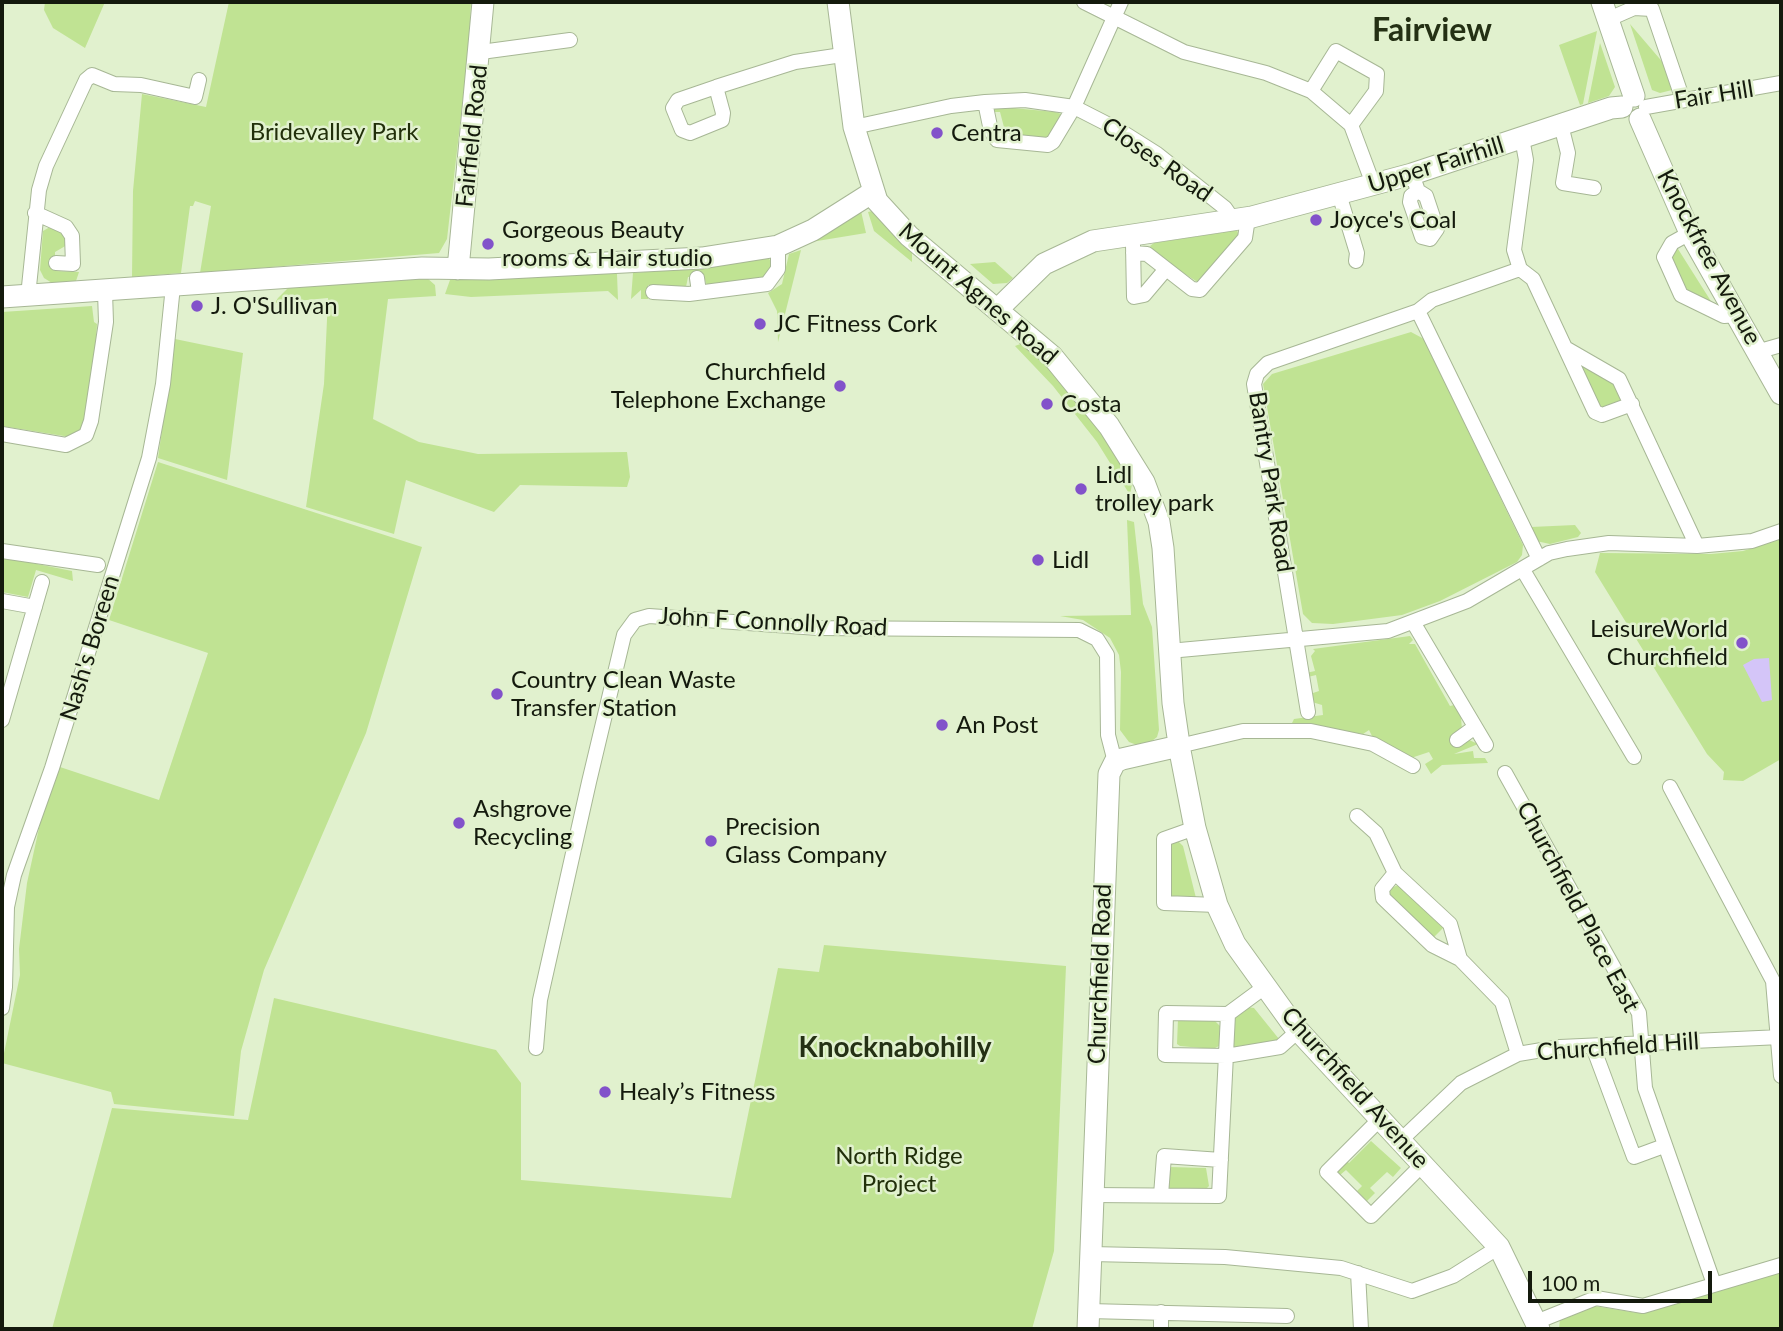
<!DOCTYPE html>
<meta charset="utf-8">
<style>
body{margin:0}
#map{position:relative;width:1783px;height:1331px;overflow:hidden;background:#e1f1ce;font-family:Lato,sans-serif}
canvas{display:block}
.frame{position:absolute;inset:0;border:4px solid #141a0d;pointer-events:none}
.scale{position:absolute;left:1528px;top:1271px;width:184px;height:32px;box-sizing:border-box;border:4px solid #141a0d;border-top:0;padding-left:9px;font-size:21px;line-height:24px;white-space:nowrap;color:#141a0d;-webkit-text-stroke:5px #e1f1ce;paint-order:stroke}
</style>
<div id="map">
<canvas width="1783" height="1331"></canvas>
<div class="frame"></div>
<div class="scale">100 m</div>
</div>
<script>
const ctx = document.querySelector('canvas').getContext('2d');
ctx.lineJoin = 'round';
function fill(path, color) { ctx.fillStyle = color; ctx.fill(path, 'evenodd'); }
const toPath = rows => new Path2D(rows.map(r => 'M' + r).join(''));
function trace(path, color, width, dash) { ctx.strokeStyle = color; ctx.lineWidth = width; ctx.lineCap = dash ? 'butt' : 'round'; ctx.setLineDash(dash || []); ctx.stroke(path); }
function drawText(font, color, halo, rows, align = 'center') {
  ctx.font = font + ' Lato,sans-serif'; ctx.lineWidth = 5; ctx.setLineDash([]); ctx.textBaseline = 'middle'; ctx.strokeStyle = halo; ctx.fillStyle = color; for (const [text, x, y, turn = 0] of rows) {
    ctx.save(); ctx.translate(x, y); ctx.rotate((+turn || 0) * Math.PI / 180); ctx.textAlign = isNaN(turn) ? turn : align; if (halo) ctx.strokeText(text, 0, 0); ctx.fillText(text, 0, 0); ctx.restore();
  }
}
fill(toPath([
 [45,2,105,2,85,48,53,28,44,10],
 [229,2,471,2,469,45,447,239,439,253,200,273,211,206,195,201,193,206,190,206,181,273,132,277,133,191,142,94,206,107],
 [1630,24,1671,72,1674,85,1672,90,1660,93,1652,90],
 [1597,31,1583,104,1580,105,1559,45],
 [1600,43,1615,87,1609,96,1588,103],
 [1013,108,1055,112,1061,114,1061,117,1049,140,1001,134,996,131,1005,131,1000,112,990,112,993,109],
 [861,211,866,233,811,242],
 [872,211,912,251,912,262,874,231,868,212],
 [50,227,64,233,67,245,55,252,55,271,79,272,76,281,52,283,44,278,40,270,43,231],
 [1237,230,1239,237,1199,283,1156,255,1150,246,1154,243],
 [1674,246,1678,249,1714,306,1690,296,1671,257],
 [801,250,778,342,777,311,768,293,782,284,789,254],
 [768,257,773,265,766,277,707,286,704,276,688,277,686,287,648,285,648,299,641,299,641,290,631,299,633,273,707,267],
 [995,262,1013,278,1007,283,993,284,970,264],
 [607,272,617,274,618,300,608,291,471,297,445,294,450,280,458,279],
 [427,278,435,285,436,296,388,299,373,419,419,442,478,454,627,452,630,477,627,487,520,485,494,512,406,480,394,534,306,507,324,384,328,298,275,303,278,298,288,288],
 [92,306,94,322,97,324,95,355,82,430,73,436,64,436,2,426,2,312],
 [1411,332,1424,339,1523,545,1522,555,1517,562,1440,601,1402,615,1333,624,1312,623,1303,614,1263,384,1272,374],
 [175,339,243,353,227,480,158,458],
 [1023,343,1081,398,1133,479,1130,495,1097,442,1053,386,1015,346],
 [1580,363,1612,382,1623,400,1603,409,1599,408],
 [158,462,422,547,366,733,264,970,241,1051,234,1116,114,1104,111,1092,2,1063,20,975,19,949,27,883,41,819,60,767,159,800,208,653,109,620],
 [1127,520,1134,522,1143,604,1152,627,1159,730,1157,737,1148,744,1137,745,1129,742,1120,730,1121,672,1119,655,1110,638,1083,620,1060,616,1131,615],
 [1575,525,1581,533,1578,537,1550,544,1536,541,1530,531,1531,527],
 [1781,539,1781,759,1743,781,1723,780,1724,772,1707,754,1595,572,1600,553,1711,554,1743,551],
 [2,557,72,571,73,581,36,570,28,597,2,592],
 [1410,636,1413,640,1409,644,1415,644,1450,706,1454,705,1461,717,1462,730,1467,739,1478,744,1454,754,1473,751,1474,758,1485,758,1488,763,1442,765,1431,774,1425,764,1433,759,1429,752,1411,758,1373,738,1369,730,1363,734,1291,725,1294,719,1323,715,1322,705,1312,702,1310,694,1319,691,1316,675,1308,677,1306,673,1315,671,1311,656,1315,651,1313,649],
 [1177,840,1183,846,1196,898,1172,898,1169,893,1170,843],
 [1398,885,1444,927,1433,938,1389,898,1389,889],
 [824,945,1066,966,1054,1251,1032,1329,52,1329,112,1108,248,1120,274,998,496,1050,521,1083,521,1180,731,1198,778,968,819,972],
 [1247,1007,1254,1008,1279,1039,1278,1043,1239,1046,1237,1050,1232,1046,1232,1024,1236,1014],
 [1178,1019,1215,1021,1220,1026,1219,1046,1213,1049,1180,1046,1177,1044],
 [1371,1141,1401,1168,1393,1177,1387,1172,1370,1188,1375,1193,1367,1201,1357,1191,1362,1186,1346,1170,1340,1175,1335,1170,1344,1159,1349,1163],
 [1169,1167,1206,1168,1209,1186,1205,1190,1169,1189],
 [1781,1271,1781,1329,1559,1329,1560,1319,1594,1306,1638,1313]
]), '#c0e393');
fill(toPath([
 [1769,658,1772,700,1762,702,1743,665,1754,659]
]), '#d4c5f8');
const street = toPath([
 [1084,2,1184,52,1266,73,1311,91,1351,125,1373,184],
 [1609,19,1634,8,1652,9,1683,100],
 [481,52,570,40],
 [716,87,723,113,722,120,690,133,682,130,673,108,678,100,716,87,795,62,842,55],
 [1311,91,1336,51,1377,74,1376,91,1351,125],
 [985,102,991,131,997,140,1048,145,1053,142,1074,107,1121,2],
 [1646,107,1781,83],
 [1561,125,1568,153,1563,183,1594,188],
 [854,127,951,106,985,102,1025,100,1074,107,1119,130,1157,154,1225,208,1234,221],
 [1522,138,1526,160,1514,250,1520,269,1533,279,1595,412,1602,415,1632,404],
 [1412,174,1418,191,1426,196,1437,229,1430,239,1422,237,1410,202,1411,196,1418,191],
 [1339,194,1357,253,1356,261],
 [35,213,66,227,72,236,73,264,56,263],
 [1690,233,1672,243,1664,257,1681,295,1724,316,1738,315],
 [1133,245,1134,297,1144,295,1166,269],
 [1133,253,1147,254,1192,289,1200,290,1245,238,1248,218],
 [697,278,699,292],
 [653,292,689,294,767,284,778,269,778,246],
 [28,296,39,190,46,166,86,80,92,75,114,84,141,85,195,97,199,80],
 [1418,311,1432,300,1520,269],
 [1567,349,1619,379,1697,546],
 [1760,351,1781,345],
 [2,434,66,445,86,435,91,421,106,322,105,292],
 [2,551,98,565],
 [1523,570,1634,757],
 [2,601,35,607],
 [1413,622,1486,745],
 [1169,651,1388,631,1467,601,1549,553,1567,549,1609,543,1697,546,1752,541,1781,531],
 [1308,712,1254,384,1257,374,1268,363,1418,311,1539,559],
 [2,720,42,582],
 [1457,740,1475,727],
 [1179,746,1243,731,1311,731,1373,744,1413,766],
 [1505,773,1639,1013,1645,1088,1714,1284],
 [1670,787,1773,981,1781,1076],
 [1357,816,1376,833,1395,873,1450,924,1460,959,1502,1002,1518,1054],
 [1195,828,1164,839,1164,903,1217,905],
 [1395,873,1382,889,1383,898,1432,945,1460,959],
 [2,1008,5,987,7,907,14,875,52,768,149,458,163,384,173,286],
 [1228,1014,1166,1013,1165,1055,1226,1056,1280,1047,1298,1031],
 [1593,1047,1634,1157,1664,1146],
 [536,1048,540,1000,589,782,624,635,635,620,649,616,818,628,1079,630,1097,639,1107,655,1108,735,1115,762],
 [1380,1119,1327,1172,1371,1216,1424,1163],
 [1401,1140,1461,1083,1518,1054,1560,1047,1781,1037],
 [1092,1195,1219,1196,1228,1014,1266,986],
 [1161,1195,1164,1156,1221,1160],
 [1091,1254,1225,1257,1341,1268,1412,1291,1453,1276,1499,1247],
 [1358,1273,1361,1329],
 [1089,1311,1287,1316],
 [1536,1322,1596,1298,1643,1306,1781,1265],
 [1161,1329,1161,1312]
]);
const secondary = toPath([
 [838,2,854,127,877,201,909,236,1052,356,1109,426,1144,482,1159,522,1163,548,1173,703,1180,751,1195,828,1217,905,1235,944,1294,1026,1499,1247,1539,1329],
 [1602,2,1634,96],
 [1640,119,1690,233,1781,394],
 [458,269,483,2],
 [2,297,422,268,489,269,702,258,778,246,813,230,873,192],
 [998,309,1044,264,1093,241,1252,217,1412,174,1611,108,1622,107],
 [1088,1329,1109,774,1115,762,1122,759,1179,746]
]);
trace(street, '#a7b795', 16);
trace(secondary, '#a7b795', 23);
trace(street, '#fff', 14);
trace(secondary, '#fff', 21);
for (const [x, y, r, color] of [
 [937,133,7,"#8252ca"],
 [1316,220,7,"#8252ca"],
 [488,244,7,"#8252ca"],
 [197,306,7,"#8252ca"],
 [760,324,7,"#8252ca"],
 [840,386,7,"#8252ca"],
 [1047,404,7,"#8252ca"],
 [1081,489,7,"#8252ca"],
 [1038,560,7,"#8252ca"],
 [1742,643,7,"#8252ca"],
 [497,694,7,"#8252ca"],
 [942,725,7,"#8252ca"],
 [459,823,7,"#8252ca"],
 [711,841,7,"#8252ca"],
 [605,1092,7,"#8252ca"]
]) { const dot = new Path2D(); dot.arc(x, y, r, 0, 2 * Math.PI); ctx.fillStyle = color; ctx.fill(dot); trace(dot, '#e1f1ce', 2.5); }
drawText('24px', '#141a0d', '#e1f1ce', [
 ["Fair Hill",1714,95,-9],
 ["Fairfield Road",472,136,-84],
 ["Closes Road",1157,160,35],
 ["Upper Fairhill",1436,165,-17],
 ["Knockfree Avenue",1709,257,62],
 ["Mount Agnes Road",978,294,41],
 ["Bantry Park Road",1271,482,81],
 ["John F Connolly Road",773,622,3],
 ["Nash's Boreen",90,648,-73],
 ["Churchfield Place East",1578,907,62],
 ["Churchfield Road",1100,974,-88],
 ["Churchfield Hill",1618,1047,-4],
 ["Churchfield Avenue",1355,1088,48]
]);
drawText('24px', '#212f0a', '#e1f1ce', [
 ["Bridevalley Park",334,132],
 ["North Ridge",899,1156],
 ["Project",899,1184]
]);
drawText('24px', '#141a0d', '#e1f1ce', [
 ["Centra",951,133],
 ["Joyce's Coal",1330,220],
 ["Gorgeous Beauty",502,230],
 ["rooms & Hair studio",502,258],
 ["J. O'Sullivan",211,306],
 ["JC Fitness Cork",774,324],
 ["Churchfield",826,372,"right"],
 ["Telephone Exchange",826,400,"right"],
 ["Costa",1061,404],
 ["Lidl",1095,475],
 ["trolley park",1095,503],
 ["Lidl",1052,560],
 ["LeisureWorld",1728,629,"right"],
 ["Churchfield",1728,657,"right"],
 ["Country Clean Waste",511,680],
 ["Transfer Station",511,708],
 ["An Post",956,725],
 ["Ashgrove",473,809],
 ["Recycling",473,837],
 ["Precision",725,827],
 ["Glass Company",725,855],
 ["Healy’s Fitness",619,1092]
], 'left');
drawText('bold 28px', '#243014', '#e1f1ce', [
 ["Knocknabohilly",895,1048]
]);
drawText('bold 32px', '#243014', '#e1f1ce', [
 ["Fairview",1432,31]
]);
</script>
